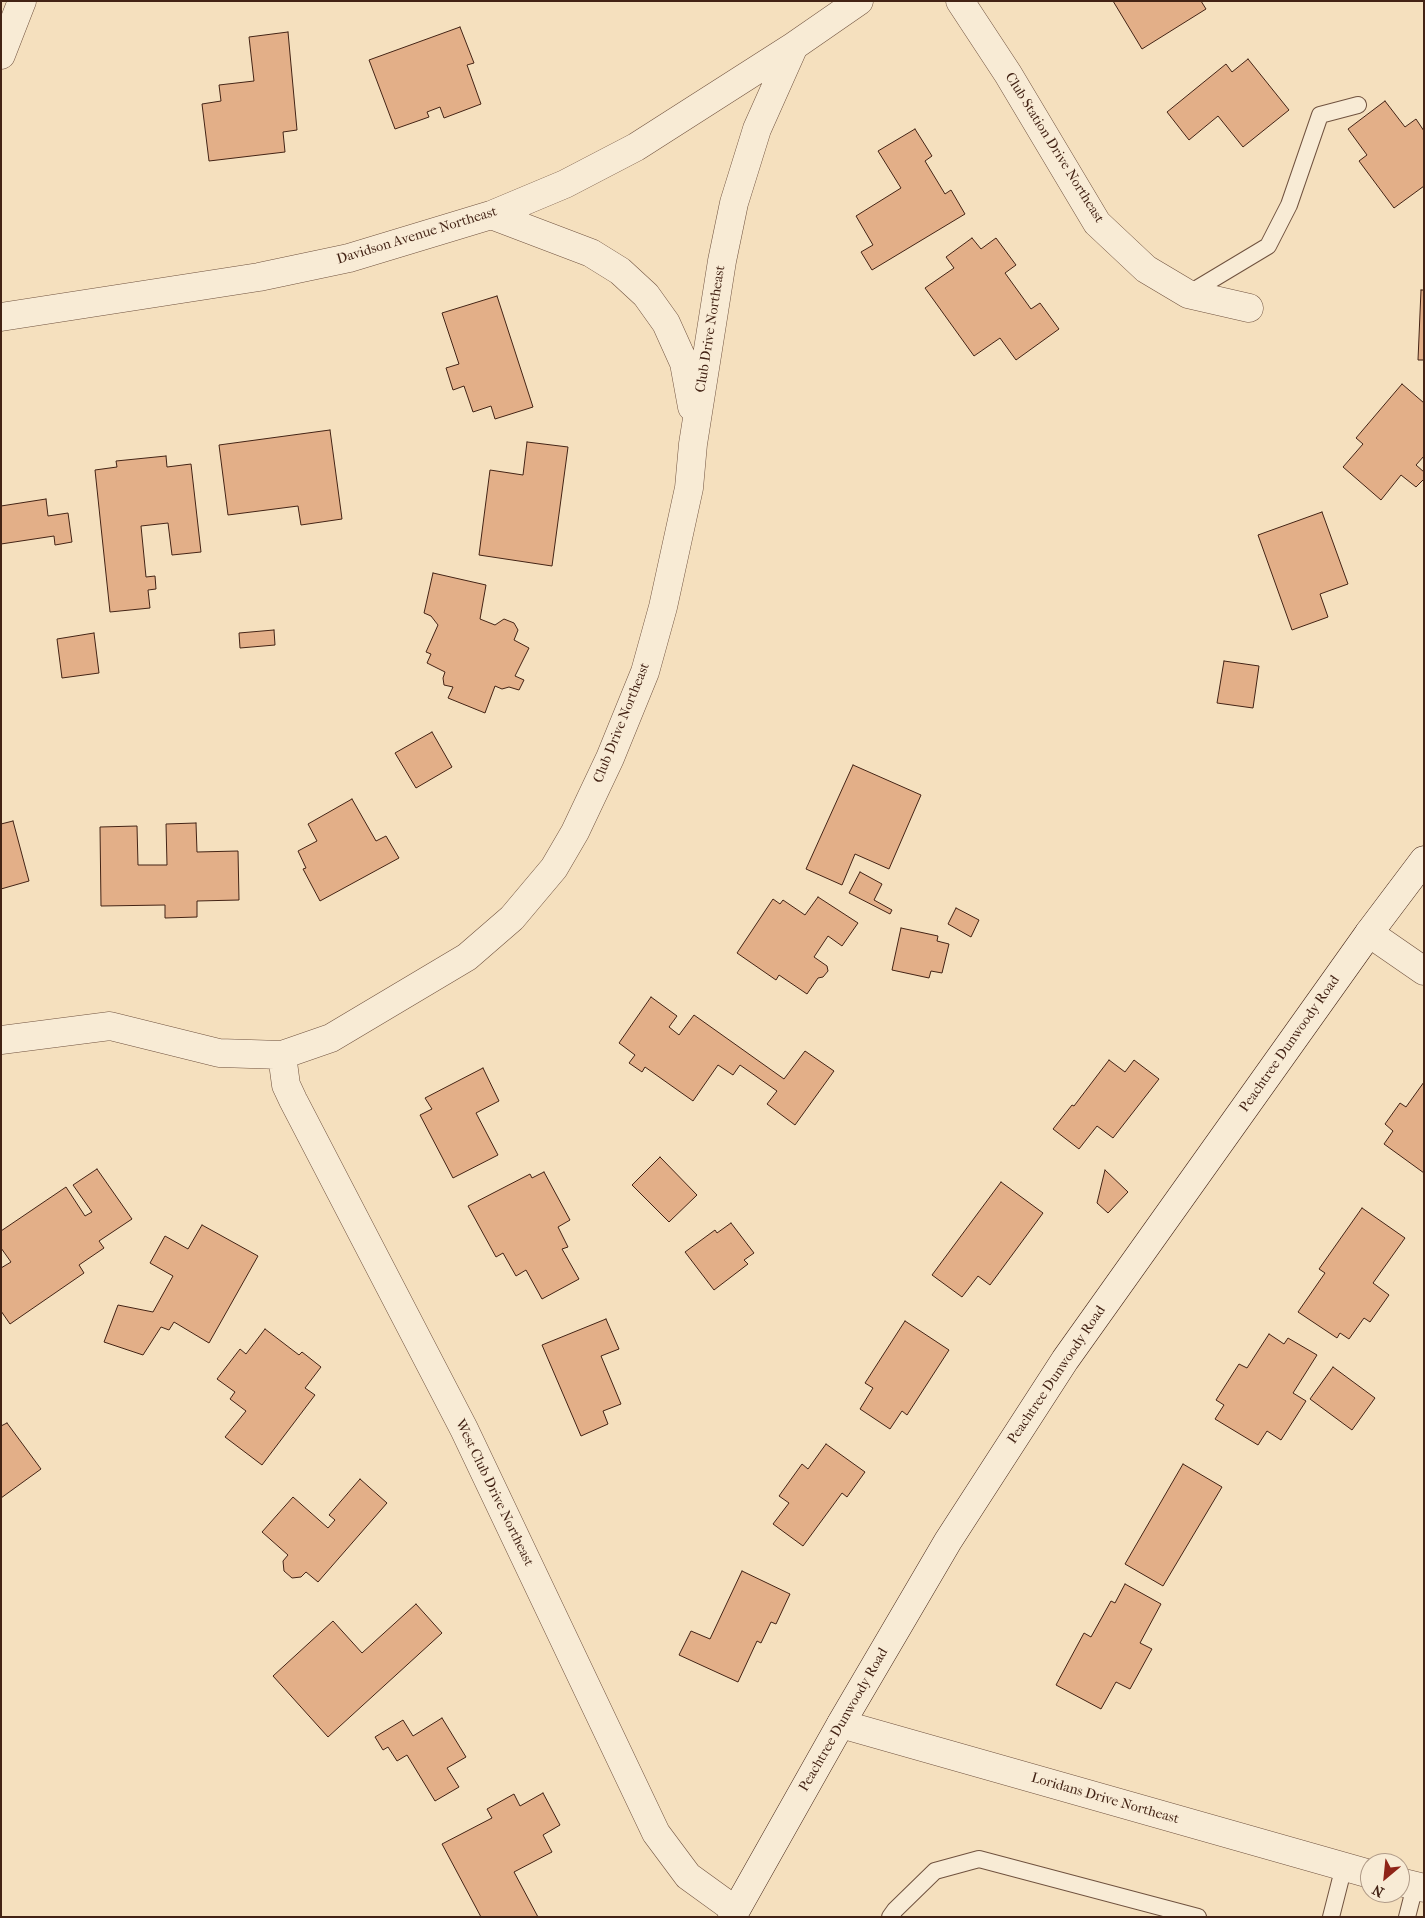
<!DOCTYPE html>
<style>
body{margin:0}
#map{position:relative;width:1425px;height:1918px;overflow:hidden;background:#f5e0be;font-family:"IM FELL French Canon",serif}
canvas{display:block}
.frame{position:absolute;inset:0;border:2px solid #432315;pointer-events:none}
.north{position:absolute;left:1360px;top:1853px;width:50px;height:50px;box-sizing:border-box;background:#f8ebd5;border:1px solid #b09b88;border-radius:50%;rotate:208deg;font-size:14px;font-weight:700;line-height:20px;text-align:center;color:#432315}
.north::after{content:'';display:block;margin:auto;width:18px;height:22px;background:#8f2418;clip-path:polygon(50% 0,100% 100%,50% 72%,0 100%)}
</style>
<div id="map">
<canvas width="1425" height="1918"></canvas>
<div class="frame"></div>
<div class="north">N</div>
</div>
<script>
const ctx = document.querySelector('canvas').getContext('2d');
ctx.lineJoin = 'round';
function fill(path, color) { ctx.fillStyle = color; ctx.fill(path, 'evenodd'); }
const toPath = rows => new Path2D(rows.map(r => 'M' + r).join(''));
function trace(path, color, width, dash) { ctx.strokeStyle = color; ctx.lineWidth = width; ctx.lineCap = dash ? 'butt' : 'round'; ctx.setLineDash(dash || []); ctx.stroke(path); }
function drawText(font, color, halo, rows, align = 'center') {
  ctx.font = font + ' "IM FELL French Canon",serif'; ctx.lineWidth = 4; ctx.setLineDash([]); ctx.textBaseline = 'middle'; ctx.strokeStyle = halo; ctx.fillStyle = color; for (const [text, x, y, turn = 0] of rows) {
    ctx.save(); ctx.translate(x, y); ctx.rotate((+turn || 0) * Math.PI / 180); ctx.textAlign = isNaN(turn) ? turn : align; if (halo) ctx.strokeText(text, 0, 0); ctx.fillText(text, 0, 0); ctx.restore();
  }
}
const building = toPath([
 [1113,1,1201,1,1206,9,1142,49,1113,1],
 [460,27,474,63,467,65,481,104,444,118,440,107,427,112,429,117,395,129,369,60,460,27],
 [288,32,297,130,283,132,285,152,209,161,202,104,221,101,219,85,254,81,249,37,288,32],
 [1248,59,1289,110,1243,147,1218,116,1189,140,1167,112,1226,64,1232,72,1248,59],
 [1385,101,1405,127,1416,119,1424,131,1424,186,1394,208,1359,161,1367,155,1348,129,1385,101],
 [915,129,932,156,925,161,945,194,951,190,965,214,872,270,861,252,873,245,856,216,901,188,878,151,915,129],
 [972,238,981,249,996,238,1016,265,1005,273,1031,309,1040,303,1059,329,1016,360,1000,338,974,356,925,288,954,268,946,257,972,238],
 [1421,290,1424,290,1424,360,1418,360,1421,290],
 [497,296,533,407,495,419,491,406,473,412,464,386,453,390,446,368,459,364,442,313,497,296],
 [1402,384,1424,403,1424,456,1416,465,1424,472,1424,479,1416,487,1401,475,1381,500,1343,467,1363,444,1356,438,1402,384],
 [330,430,342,519,301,525,298,506,228,515,219,445,330,430],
 [527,442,568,447,552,566,479,555,490,470,523,475,527,442],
 [166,456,167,467,191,464,201,552,172,555,168,523,141,526,146,577,155,576,156,589,148,590,150,608,110,612,95,470,117,467,116,461,166,456],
 [46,499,48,516,68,513,72,542,55,545,54,536,1,544,1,506,46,499],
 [1322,512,1348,584,1320,594,1328,617,1292,630,1258,535,1322,512],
 [433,573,486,585,480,619,495,625,504,619,514,623,518,630,514,640,529,648,515,676,524,680,519,690,509,687,502,689,495,686,485,713,448,698,453,687,444,685,443,678,445,672,427,663,431,654,426,652,438,625,431,616,424,613,433,573],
 [274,630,275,645,240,648,239,633,274,630],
 [94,633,99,673,62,678,57,639,94,633],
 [1224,661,1259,666,1253,708,1217,703,1224,661],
 [432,732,452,767,416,788,395,753,432,732],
 [853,765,921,795,889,869,855,854,842,885,806,869,853,765],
 [352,799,376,841,386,836,399,858,320,901,303,869,306,868,298,851,317,841,308,824,352,799],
 [13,821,29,881,1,889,1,824,13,821],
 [196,823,197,852,238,851,239,900,197,901,197,917,165,918,165,905,101,906,100,827,137,826,138,865,167,865,166,824,196,823],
 [860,872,882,884,874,900,892,910,890,914,849,893,860,872],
 [818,897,858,923,842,946,828,936,814,957,827,966,828,971,823,977,818,978,807,994,779,975,776,980,737,953,773,899,780,904,783,900,805,915,818,897],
 [956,908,979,920,971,937,948,924,956,908],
 [901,928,938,936,937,941,949,944,942,973,931,971,929,978,892,970,901,928],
 [651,997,677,1016,669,1027,679,1035,694,1015,784,1079,805,1051,834,1071,795,1125,767,1104,777,1091,740,1065,733,1075,718,1065,693,1101,645,1067,642,1072,629,1063,635,1055,619,1043,651,997],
 [1109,1060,1125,1072,1134,1060,1159,1079,1113,1138,1097,1126,1079,1149,1053,1129,1072,1105,1074,1106,1109,1060],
 [483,1068,499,1101,476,1113,498,1155,453,1178,420,1115,432,1109,425,1098,483,1068],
 [1424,1082,1424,1173,1384,1144,1393,1131,1385,1124,1400,1103,1406,1107,1424,1082],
 [660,1157,697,1195,669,1222,632,1185,660,1157],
 [97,1169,132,1219,99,1241,104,1248,79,1265,84,1273,10,1324,1,1311,1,1268,11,1262,1,1248,1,1231,66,1187,85,1216,92,1212,73,1185,97,1169],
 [1105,1170,1128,1192,1108,1213,1097,1203,1105,1170],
 [544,1172,570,1220,558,1227,568,1247,562,1249,579,1279,542,1299,526,1270,516,1276,503,1253,496,1257,468,1206,530,1174,532,1178,544,1172],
 [1001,1182,1043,1213,990,1285,978,1276,962,1297,932,1275,1001,1182],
 [1362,1208,1405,1238,1373,1283,1389,1295,1370,1322,1364,1318,1349,1339,1340,1333,1337,1338,1298,1312,1325,1273,1319,1269,1362,1208],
 [731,1223,754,1253,744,1260,748,1264,714,1290,685,1252,715,1230,717,1233,731,1223],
 [202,1225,258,1256,209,1343,174,1322,169,1330,161,1327,143,1355,104,1342,118,1305,153,1312,173,1276,150,1263,165,1236,188,1249,202,1225],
 [606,1319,619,1349,601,1356,621,1404,603,1411,608,1424,581,1436,542,1345,606,1319],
 [905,1321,949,1350,907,1415,902,1411,890,1429,860,1409,873,1388,865,1383,905,1321],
 [265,1329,299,1355,302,1352,321,1367,305,1388,315,1395,262,1465,225,1437,246,1411,230,1399,235,1392,217,1379,240,1349,246,1354,265,1329],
 [1269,1334,1284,1344,1288,1338,1317,1355,1293,1393,1306,1401,1281,1440,1267,1431,1258,1445,1215,1419,1224,1405,1216,1400,1239,1364,1247,1368,1269,1334],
 [1333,1367,1375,1398,1352,1430,1310,1399,1333,1367],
 [7,1423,41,1469,1,1498,1,1426,7,1423],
 [826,1444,865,1472,847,1497,842,1493,803,1546,773,1524,789,1503,779,1496,802,1464,808,1469,826,1444],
 [1183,1464,1222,1487,1163,1586,1125,1564,1183,1464],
 [360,1479,387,1503,318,1582,306,1572,301,1577,292,1578,284,1571,283,1561,288,1555,262,1532,293,1497,328,1528,335,1520,329,1515,360,1479],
 [742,1571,790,1594,776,1624,771,1622,761,1643,757,1641,738,1682,679,1655,691,1631,710,1639,742,1571],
 [1125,1584,1161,1604,1140,1643,1152,1649,1130,1689,1116,1682,1101,1709,1056,1685,1084,1633,1091,1637,1111,1601,1115,1603,1125,1584],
 [416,1604,442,1633,328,1737,273,1676,333,1621,362,1653,416,1604],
 [442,1718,466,1757,447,1768,459,1787,435,1801,407,1755,397,1761,388,1747,383,1750,375,1737,403,1720,413,1736,442,1718],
 [543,1793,560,1825,543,1835,552,1852,514,1872,538,1917,481,1917,442,1844,492,1818,487,1809,514,1794,520,1806,543,1793]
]);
fill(building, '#e3af88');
trace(building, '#432315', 1);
const service = toPath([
 [1188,294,1268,246,1289,205,1320,115,1358,105],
 [890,1917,895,1910,935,1871,979,1859,1198,1917],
 [1331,1917,1344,1866],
 [1407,1917,1415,1886]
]);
const minor = toPath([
 [960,1,1008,74,1097,223,1146,269,1188,294,1249,308],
 [1,55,22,1],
 [491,215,591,253,620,271,646,295,666,323,684,363,692,407],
 [1,317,259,277,349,258,491,215,565,184,636,147,794,46],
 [1369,933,1424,971],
 [1,1040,110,1026,219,1053,282,1055,331,1038,467,957,512,918,554,868,575,832,610,758,645,672,663,607,689,488,693,444,722,261,734,203,757,129,794,46,859,1],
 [282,1055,286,1085,293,1100,464,1429,656,1833,688,1876,735,1910],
 [841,1724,1370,1874],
 [1400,1882,1424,1888]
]);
const secondary = toPath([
 [732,1917,843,1720,948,1541,1065,1360,1369,933,1424,860]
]);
trace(service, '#70523f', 18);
trace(minor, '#70523f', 29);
trace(secondary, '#432315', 29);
trace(service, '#f8ebd5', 16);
trace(minor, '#f8ebd5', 28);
trace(secondary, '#f8ebd5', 28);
drawText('14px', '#432315', '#f8ebd5', [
 ["Club Station Drive Northeast",1054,148,58],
 ["Davidson Avenue Northeast",417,236,-17],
 ["Club Drive Northeast",711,329,-81],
 ["Club Drive Northeast",622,723,-68],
 ["Peachtree Dunwoody Road",1290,1044,-55],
 ["Peachtree Dunwoody Road",1057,1375,-56],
 ["West Club Drive Northeast",494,1493,64],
 ["Peachtree Dunwoody Road",844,1720,-60],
 ["Loridans Drive Northeast",1105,1799,16]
]);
</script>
